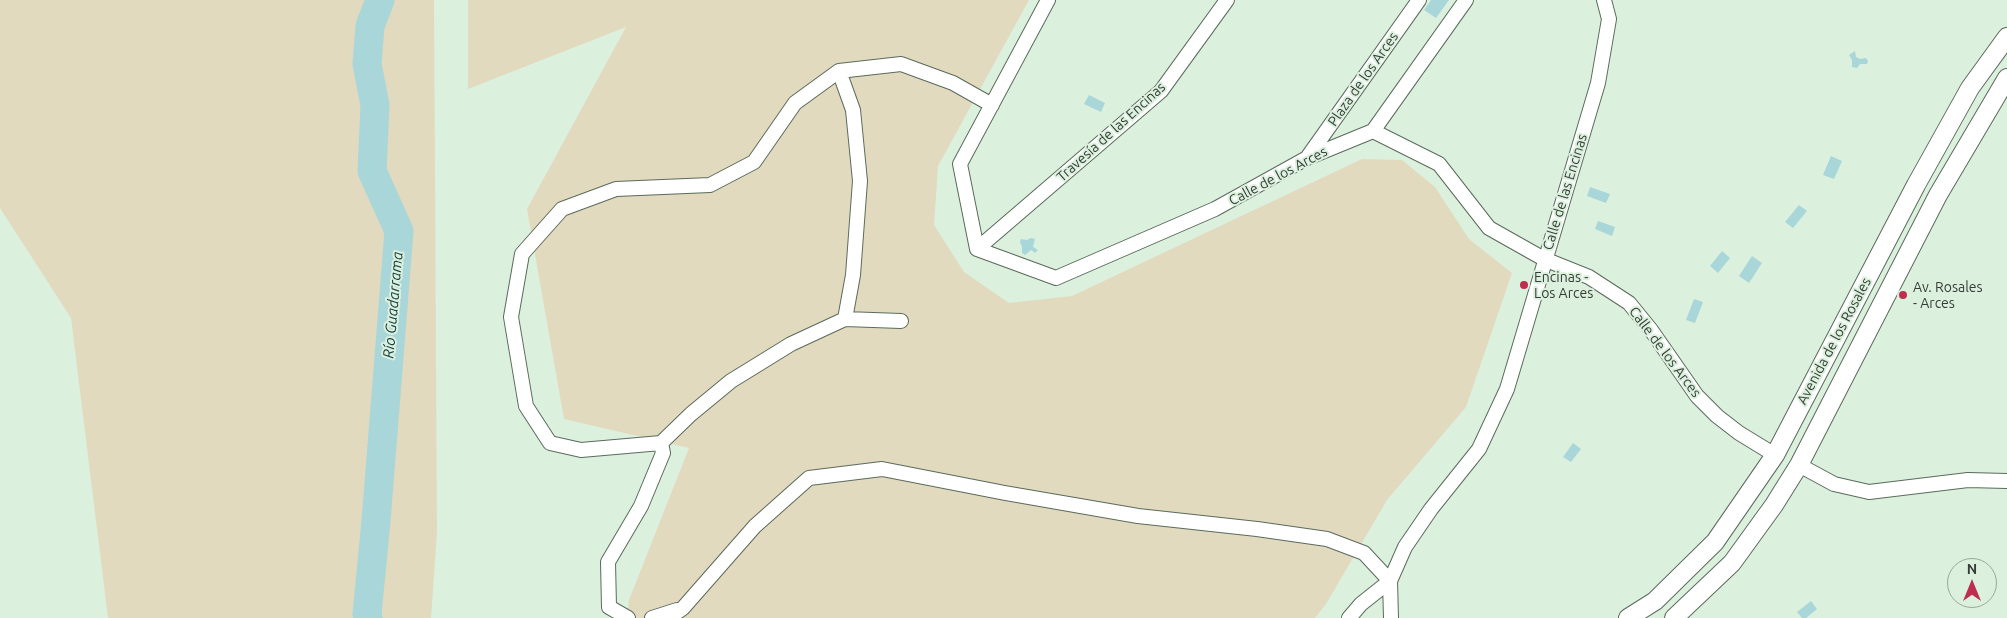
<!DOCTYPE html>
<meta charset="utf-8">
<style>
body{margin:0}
#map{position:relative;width:2007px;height:618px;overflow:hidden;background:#dcf0de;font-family:Ubuntu,sans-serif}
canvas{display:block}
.north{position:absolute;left:1947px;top:558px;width:50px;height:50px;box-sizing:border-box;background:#dcf0de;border:1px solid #99a89b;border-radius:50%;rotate:0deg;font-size:14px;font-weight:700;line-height:20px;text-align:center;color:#353d36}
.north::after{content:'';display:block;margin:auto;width:18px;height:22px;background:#be2e4f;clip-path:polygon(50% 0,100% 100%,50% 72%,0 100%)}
</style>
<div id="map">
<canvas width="2007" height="618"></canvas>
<div class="north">N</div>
</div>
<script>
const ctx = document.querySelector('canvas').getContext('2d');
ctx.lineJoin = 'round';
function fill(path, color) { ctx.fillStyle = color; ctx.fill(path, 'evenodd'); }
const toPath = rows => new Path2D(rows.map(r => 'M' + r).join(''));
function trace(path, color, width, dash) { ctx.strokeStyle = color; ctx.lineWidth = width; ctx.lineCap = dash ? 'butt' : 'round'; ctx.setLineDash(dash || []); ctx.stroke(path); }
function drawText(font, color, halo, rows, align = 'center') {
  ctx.font = font + ' Ubuntu,sans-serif'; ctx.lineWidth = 4; ctx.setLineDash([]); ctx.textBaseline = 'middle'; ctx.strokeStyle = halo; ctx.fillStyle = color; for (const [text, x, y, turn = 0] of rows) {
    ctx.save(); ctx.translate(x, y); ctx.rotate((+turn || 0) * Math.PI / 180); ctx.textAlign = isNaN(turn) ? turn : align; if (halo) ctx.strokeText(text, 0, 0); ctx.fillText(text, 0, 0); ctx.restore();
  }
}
fill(toPath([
 [0,0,434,0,437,532,431,618,108,618,71,318,0,208],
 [468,0,1029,0,938,166,934,225,964,272,1009,303,1072,296,1362,159,1402,160,1435,187,1469,239,1512,273,1466,407,1387,500,1326,604,1315,618,627,618,629,600,689,448,564,419,527,209,626,27,468,89]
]), '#e2dabe');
fill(toPath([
 [1431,0,1449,0,1436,18,1424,10],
 [1855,51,1856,57,1860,59,1866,58,1868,61,1867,64,1860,64,1857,68,1852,67,1852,60,1849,55],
 [1089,95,1105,103,1101,112,1084,104],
 [1831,156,1842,161,1834,179,1823,175],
 [1590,187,1610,194,1606,203,1587,196],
 [1799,205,1807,211,1793,228,1785,222],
 [1598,221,1615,227,1612,236,1595,229],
 [1031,238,1035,239,1033,247,1038,250,1035,253,1031,250,1025,255,1022,253,1022,247,1020,242,1021,239,1027,240],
 [1722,251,1730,258,1718,273,1710,266],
 [1752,256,1762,263,1749,283,1739,276],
 [1694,299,1703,302,1695,323,1686,320],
 [1573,443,1581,449,1571,462,1563,457],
 [1811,601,1817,609,1806,618,1802,618,1797,612]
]), '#a9d6d9');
trace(toPath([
 [368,618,367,614,376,521,399,231,372,171,375,105,367,64,370,26,380,0]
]), '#a9d6d9', 29);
const minor = toPath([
 [1048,0,960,164,977,249,1056,278,1215,209,1307,158,1373,131,1439,164,1489,228,1544,259,1589,277,1629,303,1651,330,1697,396,1717,416,1739,433,1775,455],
 [1373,131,1466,0],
 [1307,158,1419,0],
 [977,249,1161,91,1227,0],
 [845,319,901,321],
 [661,443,691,414,731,381,791,344,845,319,853,275,860,181,853,110,839,71],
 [1799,465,1834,484,1869,492,1968,480,2007,481],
 [628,618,609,607,608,562,641,506,663,453,661,443,581,450,550,443,526,406,511,317,522,254,562,209,616,189,710,185,754,162,795,103,839,71,901,64,953,83,992,105],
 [652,618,677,610],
 [669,618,683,608,755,526,809,478,882,469,1005,493,1138,516,1257,529,1327,539,1364,553,1390,581,1361,604,1349,618],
 [1391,618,1390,581,1405,547,1431,509,1479,449,1507,389,1598,83,1609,19,1604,0]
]);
const tertiary = toPath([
 [1628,618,1655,601,1715,542,1775,455,1916,185,1970,88,2007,37],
 [1674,618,1732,563,1774,505,1799,465,1938,195,2007,78]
]);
trace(minor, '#5a6b5c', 16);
trace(tertiary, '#5a6b5c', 20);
trace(minor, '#fff', 14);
trace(tertiary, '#fff', 18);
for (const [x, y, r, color] of [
 [1524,285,5,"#be2e4f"],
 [1903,295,5,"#be2e4f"]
]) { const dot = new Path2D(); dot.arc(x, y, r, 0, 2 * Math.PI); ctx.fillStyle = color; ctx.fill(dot); trace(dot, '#dcf0de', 2); }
drawText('14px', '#353d36', '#dcf0de', [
 ["Plaza de los Arces",1363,79,-55],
 ["Travesía de las Encinas",1111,132,-42],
 ["Calle de los Arces",1278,176,-28],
 ["Calle de las Encinas",1565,192,-73],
 ["Avenida de los Rosales",1834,341,-62],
 ["Calle de los Arces",1665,352,53]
]);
drawText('14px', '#353d36', '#dcf0de', [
 ["Encinas -",1534,277],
 ["Los Arces",1534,293],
 ["Av. Rosales",1913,287],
 ["- Arces",1913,303]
], 'left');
drawText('italic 15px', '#164043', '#dcf0de', [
 ["Río Guadarrama",393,305,-85]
]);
</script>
